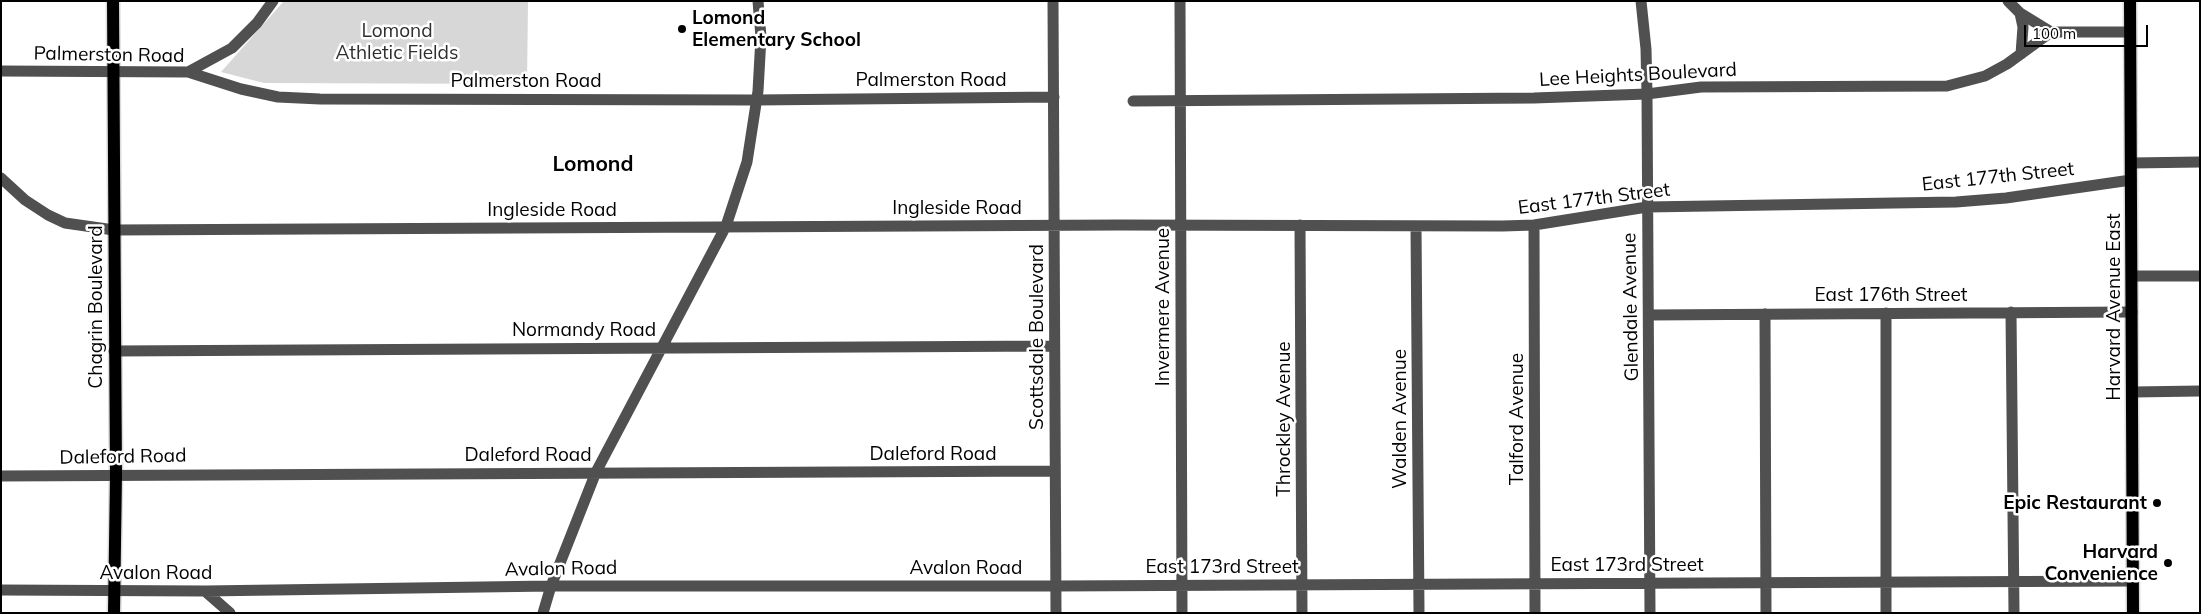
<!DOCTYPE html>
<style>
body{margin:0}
#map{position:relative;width:2201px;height:614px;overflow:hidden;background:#fff;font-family:Mulish,sans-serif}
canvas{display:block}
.frame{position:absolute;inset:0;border:2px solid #000;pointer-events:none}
.scale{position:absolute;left:2024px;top:25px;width:124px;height:22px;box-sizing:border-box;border:2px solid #000;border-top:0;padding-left:6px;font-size:15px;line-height:18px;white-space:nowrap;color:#000;-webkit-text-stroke:4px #fff;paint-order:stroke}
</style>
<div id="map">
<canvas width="2201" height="614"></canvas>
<div class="frame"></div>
<div class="scale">100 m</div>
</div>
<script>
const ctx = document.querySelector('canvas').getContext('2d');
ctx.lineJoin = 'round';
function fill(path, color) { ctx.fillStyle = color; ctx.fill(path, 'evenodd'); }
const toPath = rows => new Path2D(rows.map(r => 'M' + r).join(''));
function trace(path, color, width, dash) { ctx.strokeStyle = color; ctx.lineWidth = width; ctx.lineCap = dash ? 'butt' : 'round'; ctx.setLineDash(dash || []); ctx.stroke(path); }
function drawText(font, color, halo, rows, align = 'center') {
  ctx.font = font + ' Mulish,sans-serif'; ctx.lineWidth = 5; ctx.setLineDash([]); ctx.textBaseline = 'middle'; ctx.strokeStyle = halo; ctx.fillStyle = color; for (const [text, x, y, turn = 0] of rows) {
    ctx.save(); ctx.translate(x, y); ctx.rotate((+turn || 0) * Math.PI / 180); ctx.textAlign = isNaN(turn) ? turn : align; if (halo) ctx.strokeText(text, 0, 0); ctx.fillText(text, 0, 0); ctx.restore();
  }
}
fill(toPath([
 [284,1,528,1,527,84,264,83,221,72]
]), '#d7d7d7');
const major = toPath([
 [113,1,116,475,114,613],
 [2130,1,2133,613]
]);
trace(major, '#dbdbdb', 15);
trace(toPath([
 [1053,1,1056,613],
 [1180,1,1182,613],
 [1641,1,1646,49,1647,94,1650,613],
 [2008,1,2020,13,2051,32],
 [2020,13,2023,27,2021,54],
 [1,71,188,72,241,89,278,97,320,99,756,100,1054,97],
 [188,72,232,48,257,23,273,1],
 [1133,101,1534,98,1647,94,1701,87,1947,86,1985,76,2007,64,2051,32,2130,32],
 [2131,163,2200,162],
 [1,178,25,200,48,215,65,223,114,230,1119,225,1503,226,1534,225,1647,207,1956,202,2006,198,2131,180],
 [1300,225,1302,613],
 [1534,225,1535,613],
 [1416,226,1419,613],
 [2132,276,2200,276],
 [2011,312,2014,613],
 [1886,313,1886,613],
 [1765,314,1766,613],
 [1649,315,2132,312],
 [114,351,1054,346],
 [2133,392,2200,391],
 [1,476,1055,471],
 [1,590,205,591,551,586,1056,586,2133,581],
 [205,591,230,613],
 [543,613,551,586,596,472,726,226,747,162,758,91,761,37,758,1]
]), '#505050', 11);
trace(major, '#000', 12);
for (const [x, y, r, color] of [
 [682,29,5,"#000"],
 [2157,503,5,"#000"],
 [2168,563,5,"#000"]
]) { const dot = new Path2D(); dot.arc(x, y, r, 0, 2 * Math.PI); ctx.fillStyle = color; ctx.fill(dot); trace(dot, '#fff', 2); }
drawText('bold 19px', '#000', '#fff', [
 ["Lomond",692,18,"left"],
 ["Elementary School",692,40,"left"],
 ["Epic Restaurant",2147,503],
 ["Harvard",2158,552],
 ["Convenience",2158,574]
], 'right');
drawText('19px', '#2e2e2e', '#fff', [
 ["Lomond",397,31],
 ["Athletic Fields",397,53]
]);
drawText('19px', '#000', '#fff', [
 ["Palmerston Road",109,55,1],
 ["Lee Heights Boulevard",1638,75,-3],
 ["Palmerston Road",931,80],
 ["Palmerston Road",526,81],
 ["East 177th Street",1998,177,-6],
 ["East 177th Street",1594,199,-7],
 ["Ingleside Road",957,208],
 ["Ingleside Road",552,210],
 ["East 176th Street",1891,295],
 ["Chagrin Boulevard",96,307,-90],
 ["Invermere Avenue",1163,307,-90],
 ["Glendale Avenue",1631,307,-91],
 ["Harvard Avenue East",2114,307,-90],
 ["Normandy Road",584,330],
 ["Scottsdale Boulevard",1037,337,-90],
 ["Throckley Avenue",1284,419,-90],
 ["Walden Avenue",1400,419,-90],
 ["Talford Avenue",1517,419,-90],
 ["Daleford Road",933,454],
 ["Daleford Road",528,455],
 ["Daleford Road",123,457,-1],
 ["East 173rd Street",1627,565],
 ["East 173rd Street",1222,567],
 ["Avalon Road",966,568],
 ["Avalon Road",561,569,-1],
 ["Avalon Road",156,573]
]);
drawText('bold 21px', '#000', '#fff', [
 ["Lomond",593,165]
]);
</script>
